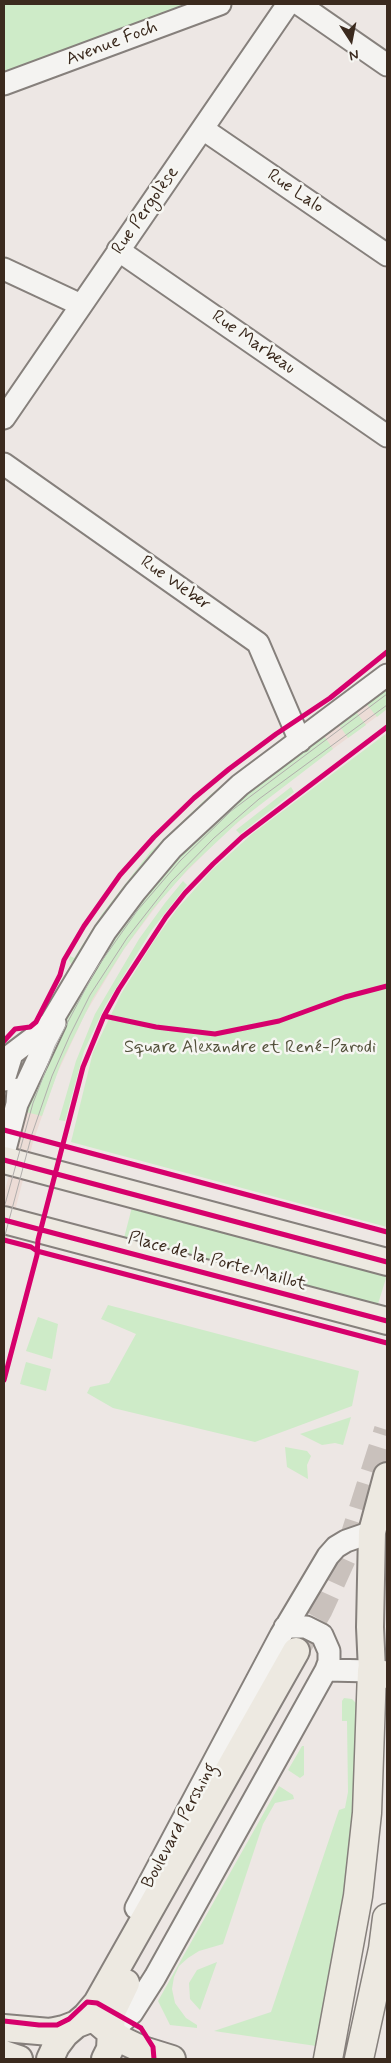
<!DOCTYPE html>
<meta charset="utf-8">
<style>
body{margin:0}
#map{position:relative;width:391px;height:2063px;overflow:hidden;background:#ede7e4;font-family:Mynerve,sans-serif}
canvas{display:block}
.frame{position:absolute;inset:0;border:5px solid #3b2a1e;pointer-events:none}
.north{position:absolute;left:326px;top:15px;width:50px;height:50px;-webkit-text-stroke:4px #f6f6f2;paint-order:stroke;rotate:169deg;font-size:14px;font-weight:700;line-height:20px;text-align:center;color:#3b2a1e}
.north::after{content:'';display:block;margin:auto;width:18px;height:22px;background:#3b2a1e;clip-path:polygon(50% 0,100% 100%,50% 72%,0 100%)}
</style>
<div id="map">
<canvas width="391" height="2063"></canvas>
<div class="frame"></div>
<div class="north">N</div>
</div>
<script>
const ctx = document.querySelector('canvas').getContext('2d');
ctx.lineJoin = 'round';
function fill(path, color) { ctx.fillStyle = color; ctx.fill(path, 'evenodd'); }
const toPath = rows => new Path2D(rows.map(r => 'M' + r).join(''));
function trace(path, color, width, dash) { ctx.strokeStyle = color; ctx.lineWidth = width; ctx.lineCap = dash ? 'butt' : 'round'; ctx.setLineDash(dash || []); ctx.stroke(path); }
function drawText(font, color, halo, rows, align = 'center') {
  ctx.font = font + ' Mynerve,sans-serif'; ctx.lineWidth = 5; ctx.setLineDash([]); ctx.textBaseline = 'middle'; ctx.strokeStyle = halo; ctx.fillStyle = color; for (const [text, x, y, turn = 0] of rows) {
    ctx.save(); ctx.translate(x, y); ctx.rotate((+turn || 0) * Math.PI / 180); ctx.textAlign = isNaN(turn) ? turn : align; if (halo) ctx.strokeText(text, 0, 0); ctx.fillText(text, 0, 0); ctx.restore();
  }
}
fill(toPath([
 [387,690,387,709,280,788,226,832,170,888,124,949,85,1014,56,1076,33,1142,4,1252,4,1194,25,1115,34,1089,79,991,264,781]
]), '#ecdcd6');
fill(toPath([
 [4,4,191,4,4,73],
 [387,685,387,709,377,717,365,702],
 [354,709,366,725,348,738,337,722],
 [322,733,333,749,239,821,189,868,153,909,124,949,93,998,61,1063,42,1116,22,1111,74,996,144,891,216,816],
 [387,733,387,1227,71,1142,93,1052,121,994,154,941,177,909,212,870,252,834],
 [267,750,269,754,75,966,71,964,69,960,70,956,74,958,102,914,150,852,210,795],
 [291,787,294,792,240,834,236,830],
 [183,881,187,885,151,931,105,1006,84,1051,65,1121,59,1120,76,1061,95,1014,139,939,165,903],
 [132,1207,387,1275,378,1304,124,1238],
 [108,1305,359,1371,352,1406,255,1442,113,1408,87,1393,90,1387,109,1383,136,1334,101,1319],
 [38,1317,58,1324,52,1359,26,1351],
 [26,1362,51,1369,46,1391,20,1384],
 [351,1417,343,1445,335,1443,322,1445,300,1434],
 [285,1447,307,1451,311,1456,307,1465,308,1479,287,1467],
 [344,1698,352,1699,357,1704,359,1711,359,1748,348,1885,330,1988,316,2046,214,2031,271,2012,339,1810,345,1808,348,1792,347,1721,342,1721,342,1701],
 [302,1746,304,1746,304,1775,300,1778,288,1770],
 [279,1786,293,1795,294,1799,275,1803,263,1824,223,1944,199,1951,188,1958,179,1966,174,1977,172,1989,175,2003,186,2018,197,2025,197,2028,170,2025,158,2001],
 [217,1962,200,2010,190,1999,189,1983,197,1970]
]), '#ceebc8');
trace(toPath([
 [296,1651,320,1609,354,1534,387,1430]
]), '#c9c1bc', 26, [26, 13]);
const minor = toPath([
 [299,4,387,65],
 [4,84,220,4],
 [203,129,387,255],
 [118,250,387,436],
 [4,269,81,305],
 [4,418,288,4],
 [4,464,258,643,300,741],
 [4,1080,12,1054,41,1032,51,1022,105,932,135,892,172,848,240,785,387,675],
 [17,1104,55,1023],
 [4,1153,17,1104,18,1089],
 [326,1670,372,1671],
 [136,1908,281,1635,328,1556,336,1547,346,1541,372,1532],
 [110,2032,132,2013,155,1977,326,1670,329,1662,329,1651,322,1635,306,1627,285,1627]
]);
const major = toPath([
 [4,1160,387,1262],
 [4,1220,387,1321],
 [387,1476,372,1532,370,1627,372,1671,387,1675],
 [4,2028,50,2032,64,2029,90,2019,97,2021,110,2032,124,2041,143,2050,172,2059],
 [4,2054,19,2059],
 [50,2059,56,2046,65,2034,86,2016,97,2003,296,1651],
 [105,2059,110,2049,112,2012,126,1983]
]);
const highway = toPath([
 [328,2059,358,1896,367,1813,372,1671],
 [359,2059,383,1949,387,1918]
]);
trace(minor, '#86807c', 25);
trace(major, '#86807c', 30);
trace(highway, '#86807c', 31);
trace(minor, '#f4f3f1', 21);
trace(major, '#ede9e1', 26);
trace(highway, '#ede9e1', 28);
trace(toPath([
 [4,1208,33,1103,55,1046,96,969,137,911,180,861,231,811,387,694],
 [4,1239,32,1134,52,1076,70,1035,90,995,127,938,171,882,214,838,259,799,387,705]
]), '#b1aeac', 1);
trace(toPath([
 [104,1016,156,1027,215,1034,279,1021,345,997,387,986],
 [4,1041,15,1029,30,1027,36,1022,60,975,64,960,84,926,120,875,154,837,194,798,229,769,276,734,330,698,387,652],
 [4,1130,387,1232],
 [4,1160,387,1262],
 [4,1220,387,1321],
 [4,1240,31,1247,37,1251,387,1343],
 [4,1380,37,1255,38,1240,83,1067,104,1016,119,989,166,917,185,893,213,864,242,837,387,727],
 [4,2021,39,2025,57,2025,69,2019,87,2002,97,2003,141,2028,153,2047,154,2059]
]), '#d6006c', 5);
drawText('18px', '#3b2a1e', '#f6f6f2', [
 ["Avenue Foch",112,44,-21],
 ["Rue Lalo",295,192,34],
 ["Rue Pergolèse",146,211,-55],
 ["Rue Marbeau",253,343,35],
 ["Rue Weber",175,584,35],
 ["Place de la Porte Maillot",217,1262,15],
 ["Boulevard Pershing",180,1826,-62]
]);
drawText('18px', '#53513b', '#f6f6f2', [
 ["Square Alexandre et René-Parodi",250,1048]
]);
</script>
